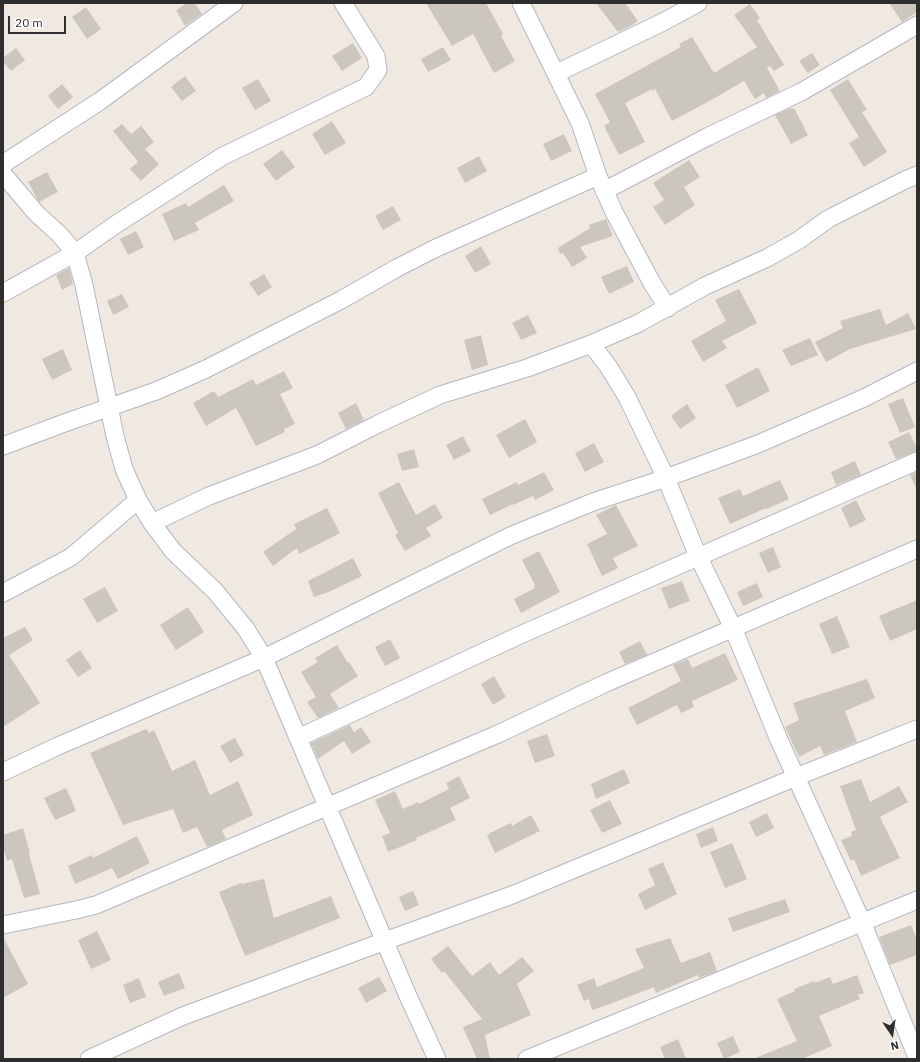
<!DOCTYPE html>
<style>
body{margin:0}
#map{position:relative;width:920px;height:1062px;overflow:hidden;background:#efe9e1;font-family:"IBM Plex Sans",sans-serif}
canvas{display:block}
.frame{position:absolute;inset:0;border:4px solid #2e2e2e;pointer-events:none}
.north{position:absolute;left:872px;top:1014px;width:40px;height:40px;-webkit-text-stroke:3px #fff;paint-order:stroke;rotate:167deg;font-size:11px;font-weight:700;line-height:16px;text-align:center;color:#2e2e2e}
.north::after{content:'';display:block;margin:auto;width:14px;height:18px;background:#2e2e2e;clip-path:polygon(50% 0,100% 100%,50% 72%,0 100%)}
.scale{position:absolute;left:8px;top:16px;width:58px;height:18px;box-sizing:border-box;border:2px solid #2e2e2e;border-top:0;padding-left:5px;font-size:12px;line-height:14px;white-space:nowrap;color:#2e2e2e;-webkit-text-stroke:3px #fff;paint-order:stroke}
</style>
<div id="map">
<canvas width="920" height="1062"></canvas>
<div class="frame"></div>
<div class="north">N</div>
<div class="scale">20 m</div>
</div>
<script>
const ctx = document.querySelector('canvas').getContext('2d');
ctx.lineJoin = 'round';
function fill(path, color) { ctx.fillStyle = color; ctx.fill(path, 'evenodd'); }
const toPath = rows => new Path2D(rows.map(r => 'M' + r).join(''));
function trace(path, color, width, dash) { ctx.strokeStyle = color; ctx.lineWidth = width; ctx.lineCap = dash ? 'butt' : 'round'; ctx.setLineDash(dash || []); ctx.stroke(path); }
fill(toPath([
 [187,3,195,3,202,14,185,26,176,10],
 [426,3,486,3,503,34,501,36,515,61,494,73,473,34,452,46],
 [596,3,625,3,638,21,629,27,618,32],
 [889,3,917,3,917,12,902,22],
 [750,4,760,18,757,20,784,65,774,71,770,66,767,68,780,91,766,98,764,93,755,99,744,81,713,99,672,121,655,89,652,91,652,89,625,103,645,142,619,155,604,126,610,122,595,94,681,47,679,44,692,37,714,73,757,47,734,15],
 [86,7,101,29,87,39,72,17],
 [353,43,362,58,342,71,332,56],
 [443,47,451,60,428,72,421,59],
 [16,48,25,60,11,71,3,62,3,58],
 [812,53,820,65,808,73,799,61],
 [185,76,196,91,182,101,171,87],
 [258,79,271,101,255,110,242,88],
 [848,79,867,110,862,112,887,152,864,167,849,143,859,137,830,90],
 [62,84,73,97,58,109,48,96],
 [791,108,792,109,794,108,808,135,791,144,775,115],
 [332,121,346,143,325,155,312,134],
 [122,124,131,134,141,126,154,142,145,149,159,164,141,181,130,169,138,162,113,131],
 [564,134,572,151,551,161,543,144],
 [282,150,295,167,276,181,263,164],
 [479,156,487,171,465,183,457,168],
 [689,160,700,177,684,187,695,205,665,225,653,207,664,200,653,183],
 [47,172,58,192,39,202,28,182],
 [224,185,234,201,195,223,199,230,174,241,162,214,186,203,188,207],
 [393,206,401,220,383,230,375,216],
 [606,219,613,236,580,247,587,258,572,267,563,253,560,254,558,248,590,228,589,225],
 [136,231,144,247,128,255,120,239],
 [481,246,491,264,475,273,465,256],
 [627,266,634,282,609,294,601,277],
 [69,268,73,284,62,290,56,275],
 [264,274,272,287,258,296,249,283],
 [739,289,757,323,722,341,727,348,703,362,691,341,726,321,715,300],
 [122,294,129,307,113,315,107,301],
 [880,309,886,325,908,313,916,329,850,349,826,362,815,342,843,328,840,321],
 [528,315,537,333,521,340,512,323],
 [481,335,488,365,472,370,464,340],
 [810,338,818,355,791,366,782,350],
 [63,349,72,370,52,380,42,359],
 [758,367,770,391,737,408,725,385],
 [284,371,293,388,280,394,295,424,284,429,285,432,256,446,236,408,206,426,193,403,214,391,218,397,253,379,256,385],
 [903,398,915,427,900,433,888,404],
 [356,403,364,420,346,429,338,413],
 [687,404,696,418,680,429,671,416],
 [525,419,537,442,509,458,496,435],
 [909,432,917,448,917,451,896,459,888,442],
 [463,436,471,451,454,460,446,445],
 [594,443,604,462,585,472,575,453],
 [414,449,419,467,402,471,397,454],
 [855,461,861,475,836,485,831,472],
 [544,472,554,490,535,500,533,496,513,505,513,504,490,515,482,499,517,482,518,485],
 [917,472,917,490,910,475],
 [780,480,789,499,767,509,766,508,730,524,718,498,740,489,743,496],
 [399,482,416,515,435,504,443,518,426,528,431,536,405,551,395,535,398,533,378,493],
 [856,500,866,520,850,528,841,508],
 [616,505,638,546,613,558,618,568,602,576,587,544,607,534,596,515],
 [327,508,340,533,299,554,297,548,273,566,263,552,296,529,294,524],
 [773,547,781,567,768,573,759,553],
 [539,551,560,592,521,613,514,599,535,588,534,586,535,585,522,560],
 [353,558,362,576,331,591,314,597,308,581],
 [682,581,690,601,669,609,661,588],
 [757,583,763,597,743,606,737,592],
 [105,587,118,611,97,623,83,599],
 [917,600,917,629,890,641,879,616],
 [188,607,204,632,176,650,160,625],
 [837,616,850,647,832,654,819,624],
 [25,627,33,640,9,655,40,703,3,727,3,638],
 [390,639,400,658,385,666,375,647],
 [640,641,647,655,625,664,619,652],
 [337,645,348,663,349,662,358,676,330,694,339,708,318,718,307,702,316,697,301,672,318,662,315,658],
 [80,650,92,668,78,677,66,660],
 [725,653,738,680,692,701,694,707,681,713,677,705,637,725,628,708,681,681,673,665,688,659,692,668],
 [494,676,506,697,493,705,481,684],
 [867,679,875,698,845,711,857,742,824,755,820,746,799,757,785,727,799,720,793,703],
 [350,725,354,732,361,727,371,742,352,754,344,741,318,759,311,743],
 [146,729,149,733,154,730,172,771,195,760,210,795,238,781,253,815,222,830,226,839,207,847,197,827,183,833,173,809,123,825,90,753],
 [547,734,555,756,535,763,527,741],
 [235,738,244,755,230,763,220,746],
 [624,769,630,783,596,799,591,784],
 [459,776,470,798,450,808,456,820,416,838,417,840,388,852,382,836,390,833,375,800,395,791,403,809,418,802,419,804,449,789,446,783],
 [861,779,870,802,899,786,908,802,880,817,900,858,861,876,854,859,851,861,841,840,852,836,851,832,856,830,840,786],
 [66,788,76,811,55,820,44,798],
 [610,800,622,824,602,833,590,810],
 [767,813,774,828,756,837,749,822],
 [531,815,540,831,495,853,487,836,489,835,488,834,511,823,512,826],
 [713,827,718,841,701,848,696,834],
 [23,828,30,853,29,854,40,894,24,898,12,859,7,861,3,846,3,835],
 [137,836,150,863,118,879,112,868,75,884,68,866,92,855,93,858],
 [732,843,747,879,725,888,710,852],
 [663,862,677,894,645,910,638,894,655,885,648,869],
 [264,879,274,918,331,896,340,918,245,956,219,892,241,883,242,884],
 [413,891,419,905,405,911,399,897],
 [785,899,790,912,733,932,728,918],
 [911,925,917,940,917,955,890,965,879,937],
 [97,931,111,960,91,969,78,940],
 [3,937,28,984,3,998],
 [670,938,681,963,710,952,717,971,699,978,698,975,656,993,654,987,610,1004,592,1010,589,999,584,1001,577,985,594,978,597,987,644,968,635,949],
 [448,946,472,976,490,962,499,975,522,957,534,971,517,984,531,1015,485,1035,490,1059,477,1059,463,1027,482,1019,444,971,442,973,431,959],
 [179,973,185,988,164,996,158,982],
 [857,975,864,993,858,995,860,999,819,1016,832,1046,802,1059,753,1059,797,1041,777,999,795,991,794,989,814,981,815,983,830,977,833,984],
 [379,977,387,991,366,1003,358,988],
 [139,978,146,997,130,1003,123,985],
 [733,1036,740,1052,724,1059,717,1043],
 [678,1039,686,1059,665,1059,660,1047]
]), '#cbc7bf');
const street = toPath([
 [521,3,580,123,598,176,614,212,653,285,668,308],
 [557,73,663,22,698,3],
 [3,164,100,101,234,3],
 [3,174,36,213,60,235,75,253,84,285,115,436,124,469,138,500,152,523,173,551,215,591,246,629,264,658,408,996,437,1059],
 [604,191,707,137,801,92,917,25],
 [3,293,75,253,118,223,223,156,366,87,378,70,376,56,343,3],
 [591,344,639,323,705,286,767,258,799,240,828,219,905,180,917,175],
 [3,446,67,422,156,391,206,369,341,300,397,268,434,249,598,176],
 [152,523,209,496,317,455,378,424,440,395,527,368,591,344,608,366,627,397,666,478,698,556,733,628,779,740,862,922,917,1057],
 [3,593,71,557,138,500],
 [298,738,520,635,917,461],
 [3,772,58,746,264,658,510,536,593,502,666,478,758,444,864,398,917,371],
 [3,925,76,910,96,905,498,734,606,683,917,549],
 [89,1059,183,1016,385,941,512,895,796,777,917,729],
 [527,1059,917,900]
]);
trace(street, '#b4b7c1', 19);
trace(street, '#fff', 17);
</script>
